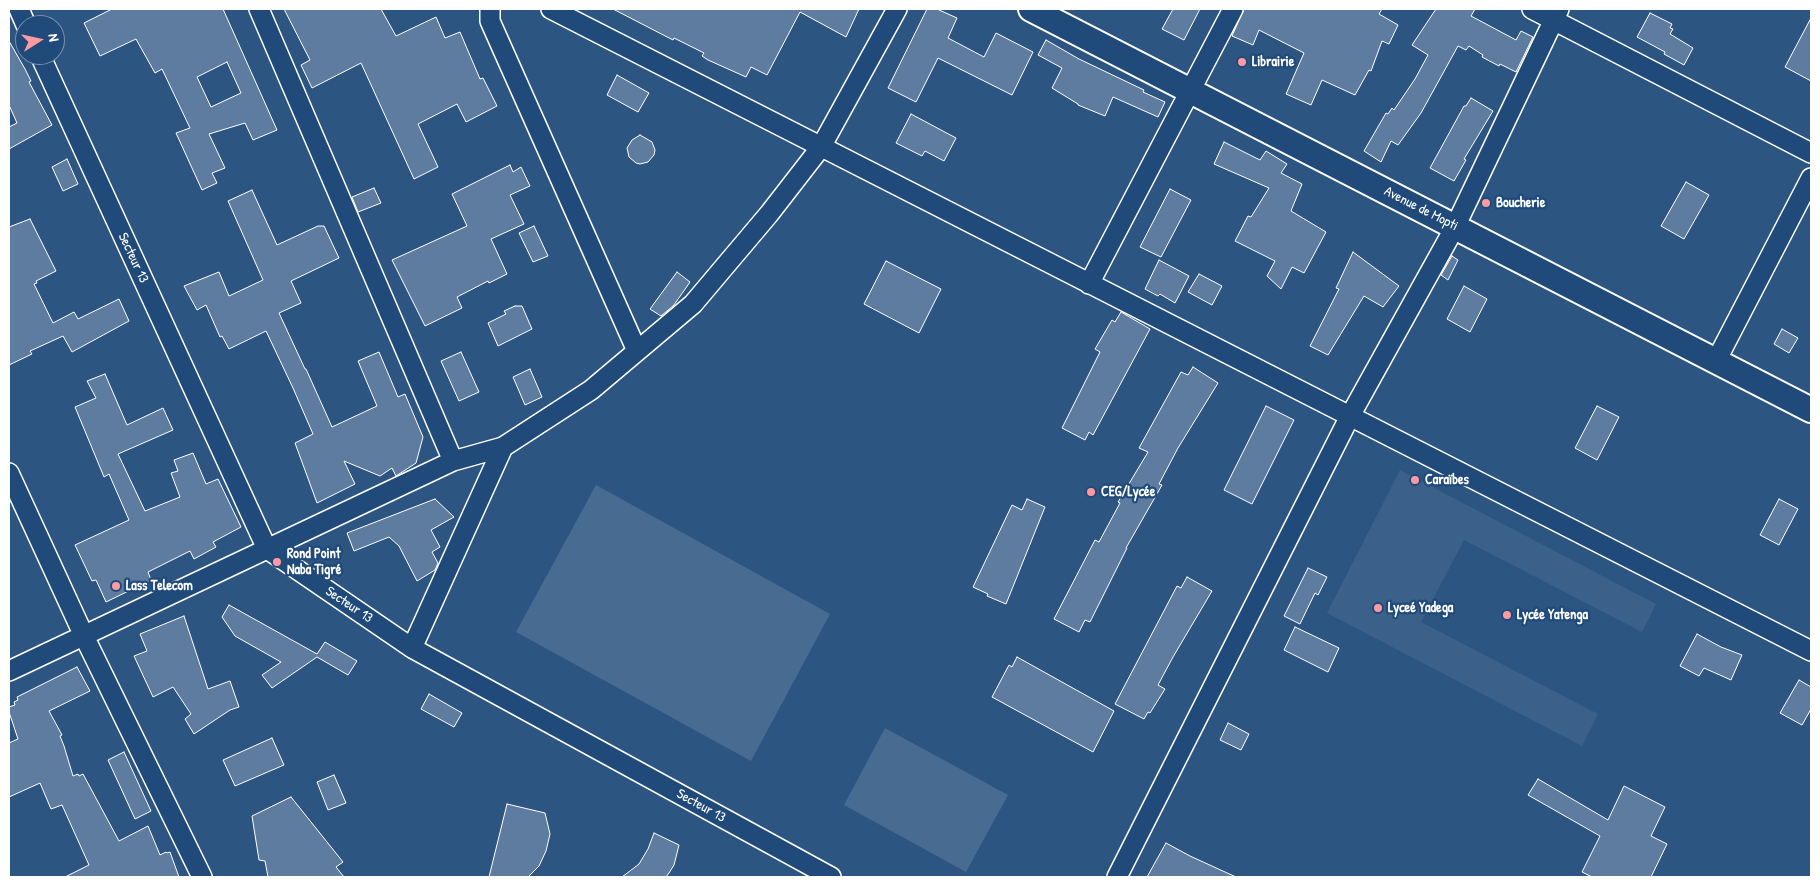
<!DOCTYPE html>
<meta charset="utf-8">
<style>
body{margin:0}
#map{position:relative;width:1820px;height:886px;overflow:hidden;background:#2c5582;font-family:"Patrick Hand",sans-serif}
canvas{display:block}
.frame{position:absolute;inset:0;border:10px solid #fff;pointer-events:none}
.north{position:absolute;left:15px;top:15px;width:50px;height:50px;box-sizing:border-box;background:#1f4a7a;border:1px solid #7992af;border-radius:50%;rotate:80deg;font-size:14px;font-weight:700;line-height:20px;text-align:center;color:#fff}
.north::after{content:'';display:block;margin:auto;width:18px;height:22px;background:#ff9aa2;clip-path:polygon(50% 0,100% 100%,50% 72%,0 100%)}
</style>
<div id="map">
<canvas width="1820" height="886"></canvas>
<div class="frame"></div>
<div class="north">N</div>
</div>
<script>
const ctx = document.querySelector('canvas').getContext('2d');
ctx.lineJoin = 'round';
function fill(path, color) { ctx.fillStyle = color; ctx.fill(path, 'evenodd'); }
const toPath = rows => new Path2D(rows.map(r => 'M' + r).join(''));
function trace(path, color, width, dash) { ctx.strokeStyle = color; ctx.lineWidth = width; ctx.lineCap = dash ? 'butt' : 'round'; ctx.setLineDash(dash || []); ctx.stroke(path); }
function drawText(font, color, halo, rows, align = 'center') {
  ctx.font = font + ' "Patrick Hand",sans-serif'; ctx.lineWidth = 4.5; ctx.setLineDash([]); ctx.textBaseline = 'middle'; ctx.strokeStyle = halo; ctx.fillStyle = color; for (const [text, x, y, turn = 0] of rows) {
    ctx.save(); ctx.translate(x, y); ctx.rotate((+turn || 0) * Math.PI / 180); ctx.textAlign = isNaN(turn) ? turn : align; if (halo) ctx.strokeText(text, 0, 0); ctx.fillText(text, 0, 0); ctx.restore();
  }
}
fill(toPath([
 [1400,470,1656,604,1642,632,1464,540,1421,622,1598,714,1582,746,1327,613]
]), '#3b618b');
fill(toPath([
 [596,485,830,614,751,761,516,632],
 [885,728,1008,795,966,872,844,805]
]), '#486b92');
const building = toPath([
 [112,9,223,9,277,130,253,140,245,123,209,134,225,168,212,173,217,183,202,190,176,133,190,128,162,69,155,73,136,39,100,56,84,23,112,9],
 [227,62,241,93,211,107,197,77,227,62],
 [284,9,381,9,396,36,436,17,445,38,460,32,480,79,483,78,497,106,466,122,457,104,418,124,438,167,414,179,361,63,312,88,301,65,310,60,284,9],
 [613,9,859,9,846,37,800,12,767,75,751,67,746,77,708,60,702,56,704,53,674,38,673,40,613,9],
 [927,9,937,9,957,18,948,38,984,57,996,33,1033,52,1012,95,938,58,916,102,888,88,927,9],
 [1173,9,1200,9,1184,40,1162,29,1173,9],
 [1244,9,1382,9,1379,14,1398,25,1389,44,1382,41,1371,71,1369,70,1355,95,1322,80,1311,105,1286,94,1304,53,1259,30,1253,45,1232,36,1244,9],
 [1436,9,1475,9,1471,16,1516,40,1521,31,1533,37,1516,72,1500,64,1499,66,1482,57,1483,55,1469,46,1466,50,1458,46,1421,113,1398,145,1391,141,1381,162,1364,151,1386,113,1388,114,1392,108,1394,110,1415,79,1428,55,1412,45,1436,9],
 [1650,13,1672,24,1670,28,1673,29,1670,34,1693,48,1684,65,1664,54,1665,52,1637,37,1650,13],
 [1811,18,1811,81,1785,67,1811,18],
 [1046,40,1079,59,1144,90,1143,92,1165,102,1158,117,1113,97,1105,116,1078,105,1078,104,1052,88,1062,68,1038,55,1046,40],
 [9,41,25,69,31,81,29,82,52,125,9,149,9,127,17,123,9,105,9,41],
 [617,75,649,93,638,112,607,95,617,75],
 [1471,98,1493,111,1464,159,1466,160,1454,181,1430,168,1464,106,1466,106,1471,98],
 [911,114,956,138,944,161,925,151,922,156,896,143,911,114],
 [640,135,652,142,655,150,654,155,648,162,640,164,636,163,629,157,627,148,632,140,640,135],
 [1224,142,1260,160,1266,151,1287,164,1281,173,1302,184,1291,211,1326,232,1304,273,1292,267,1281,289,1267,276,1275,261,1235,241,1248,216,1251,217,1269,188,1214,164,1224,142],
 [67,159,78,184,63,191,52,167,67,159],
 [510,165,513,172,521,167,530,186,510,195,524,224,491,239,507,274,489,283,488,281,457,297,462,308,425,326,392,260,467,226,452,194,510,165],
 [1686,182,1709,195,1684,239,1661,226,1686,182],
 [374,188,381,203,358,212,352,197,374,188],
 [1170,189,1191,200,1161,257,1140,247,1170,189],
 [252,190,277,245,318,226,324,226,339,258,291,281,301,303,279,313,305,369,306,369,332,427,377,406,358,361,379,352,398,397,405,394,423,437,416,463,396,476,392,468,380,476,344,461,355,484,317,503,295,443,313,434,293,388,266,331,229,349,222,336,220,337,206,305,197,310,184,286,219,272,229,296,263,280,228,201,252,190],
 [30,219,56,271,36,281,37,283,34,284,53,323,74,312,78,319,119,299,129,321,72,352,63,336,30,351,32,354,9,365,9,227,30,219],
 [534,226,548,256,533,262,519,233,534,226],
 [1353,252,1399,286,1383,307,1364,296,1328,355,1310,346,1339,289,1336,288,1353,252],
 [1452,256,1458,260,1448,280,1441,275,1452,256],
 [1159,260,1189,276,1175,303,1160,294,1158,296,1145,289,1159,260],
 [886,261,941,289,919,333,864,304,886,261],
 [677,272,690,282,674,305,661,316,650,309,677,272],
 [1199,274,1222,286,1212,305,1188,292,1199,274],
 [1464,286,1487,299,1470,332,1447,319,1464,286],
 [515,306,522,306,532,329,498,346,488,323,506,314,504,311,515,306],
 [1121,312,1150,329,1093,435,1089,432,1085,440,1062,428,1100,352,1095,349,1112,320,1115,322,1121,312],
 [1782,329,1798,338,1789,353,1774,344,1782,329],
 [461,352,479,392,459,401,441,361,461,352],
 [1193,367,1218,383,1178,448,1159,484,1162,485,1126,548,1127,548,1090,622,1085,620,1079,632,1054,619,1095,540,1099,542,1120,503,1118,502,1148,452,1139,448,1181,372,1188,375,1193,367],
 [530,369,542,397,525,405,513,377,530,369],
 [105,374,127,425,163,408,173,430,118,454,145,511,180,497,171,473,178,471,174,460,193,453,206,484,218,479,241,527,213,542,216,547,194,559,190,551,148,572,151,580,106,602,96,580,92,581,75,545,129,520,109,474,104,477,75,407,96,398,87,381,105,374],
 [1266,406,1294,420,1252,504,1224,490,1266,406],
 [1597,406,1619,417,1597,460,1575,448,1597,406],
 [435,499,454,517,431,530,440,547,432,552,438,563,435,570,417,581,399,546,389,537,354,551,347,533,435,499],
 [1027,499,1045,507,1006,604,987,596,988,594,973,587,1012,505,1022,510,1027,499],
 [1779,499,1798,509,1779,545,1760,535,1779,499],
 [1308,568,1327,577,1318,595,1315,593,1300,624,1284,616,1308,568],
 [1187,577,1212,591,1173,657,1158,685,1165,689,1150,713,1148,712,1144,719,1115,704,1177,586,1181,588,1187,577],
 [229,605,317,654,325,642,357,661,348,675,317,657,272,688,262,675,281,662,235,636,222,617,229,605],
 [184,616,208,689,230,681,239,707,230,710,194,734,185,719,191,714,173,687,153,697,134,656,147,651,140,634,184,616],
 [1295,627,1339,648,1328,672,1284,650,1295,627],
 [1697,634,1721,647,1742,655,1731,680,1704,668,1699,676,1680,666,1697,634],
 [1017,657,1114,711,1093,752,992,697,1009,665,1012,667,1017,657],
 [77,667,90,691,49,711,62,735,60,736,64,746,73,776,78,774,79,776,83,774,119,841,148,826,160,855,166,852,167,853,170,852,179,877,65,877,89,865,62,805,51,809,40,783,9,797,9,743,18,739,9,712,9,707,15,705,14,702,18,700,17,697,77,667],
 [1799,680,1811,687,1811,709,1802,725,1780,713,1799,680],
 [429,694,462,713,454,727,421,709,429,694],
 [1228,723,1249,734,1241,750,1220,740,1228,723],
 [272,738,284,765,235,786,223,760,272,738],
 [124,752,151,811,135,819,108,760,124,752],
 [334,775,346,803,328,810,317,782,334,775],
 [1538,779,1608,820,1624,786,1665,807,1651,836,1667,844,1651,877,1592,877,1582,872,1600,836,1528,795,1538,779],
 [291,797,343,862,336,867,344,877,268,877,265,861,259,860,252,816,291,797],
 [507,804,545,813,550,834,546,851,539,866,528,877,489,877,507,804],
 [654,833,679,845,674,865,669,873,666,877,622,877,639,864,648,849,654,833],
 [1166,843,1190,856,1236,877,1147,877,1166,843]
]);
fill(building, '#5e7c9f');
trace(building, '#fff', 1);
const minor = toPath([
 [19,9,26,25],
 [259,9,453,461],
 [490,9,490,21,637,351],
 [551,9,1811,651],
 [1532,9,1811,153],
 [40,55,267,549,412,648,831,877],
 [1089,284,1233,9],
 [1716,361,1811,178],
 [9,473,84,636,202,877],
 [412,648,503,447],
 [9,671,453,461,503,447,591,390,693,304,769,214,821,147,897,9],
 [1117,877,1350,416,1455,227,1559,9]
]);
const tertiary = toPath([
 [1031,9,1811,410]
]);
trace(minor, '#fff', 22);
trace(tertiary, '#fff', 28);
trace(minor, '#1f4a7a', 19);
trace(tertiary, '#1f4a7a', 24);
for (const [x, y, r, color] of [
 [1242,62,5,"#ff9aa2"],
 [1486,203,5,"#ff9aa2"],
 [1415,480,5,"#ff9aa2"],
 [1091,492,5,"#ff9aa2"],
 [277,562,5,"#ff9aa2"],
 [116,586,5,"#ff9aa2"],
 [1378,608,5,"#ff9aa2"],
 [1507,615,5,"#ff9aa2"]
]) { const dot = new Path2D(); dot.arc(x, y, r, 0, 2 * Math.PI); ctx.fillStyle = color; ctx.fill(dot); trace(dot, '#1f4a7a', 2); }
drawText('bold 14px', '#fff', '#1f4a7a', [
 ["Librairie",1252,62],
 ["Boucherie",1496,203],
 ["Caraïbes",1425,480],
 ["CEG/Lycée",1101,492],
 ["Rond Point",287,554],
 ["Naba Tigré",287,570],
 ["Lass Telecom",126,586],
 ["Lyceé Yadega",1388,608],
 ["Lycée Yatenga",1517,615]
], 'left');
drawText('14px', '#fff', '#1f4a7a', [
 ["Avenue de Mopti",1421,209,27],
 ["Secteur 13",133,258,65],
 ["Secteur 13",349,605,34],
 ["Secteur 13",701,806,29]
]);
</script>
